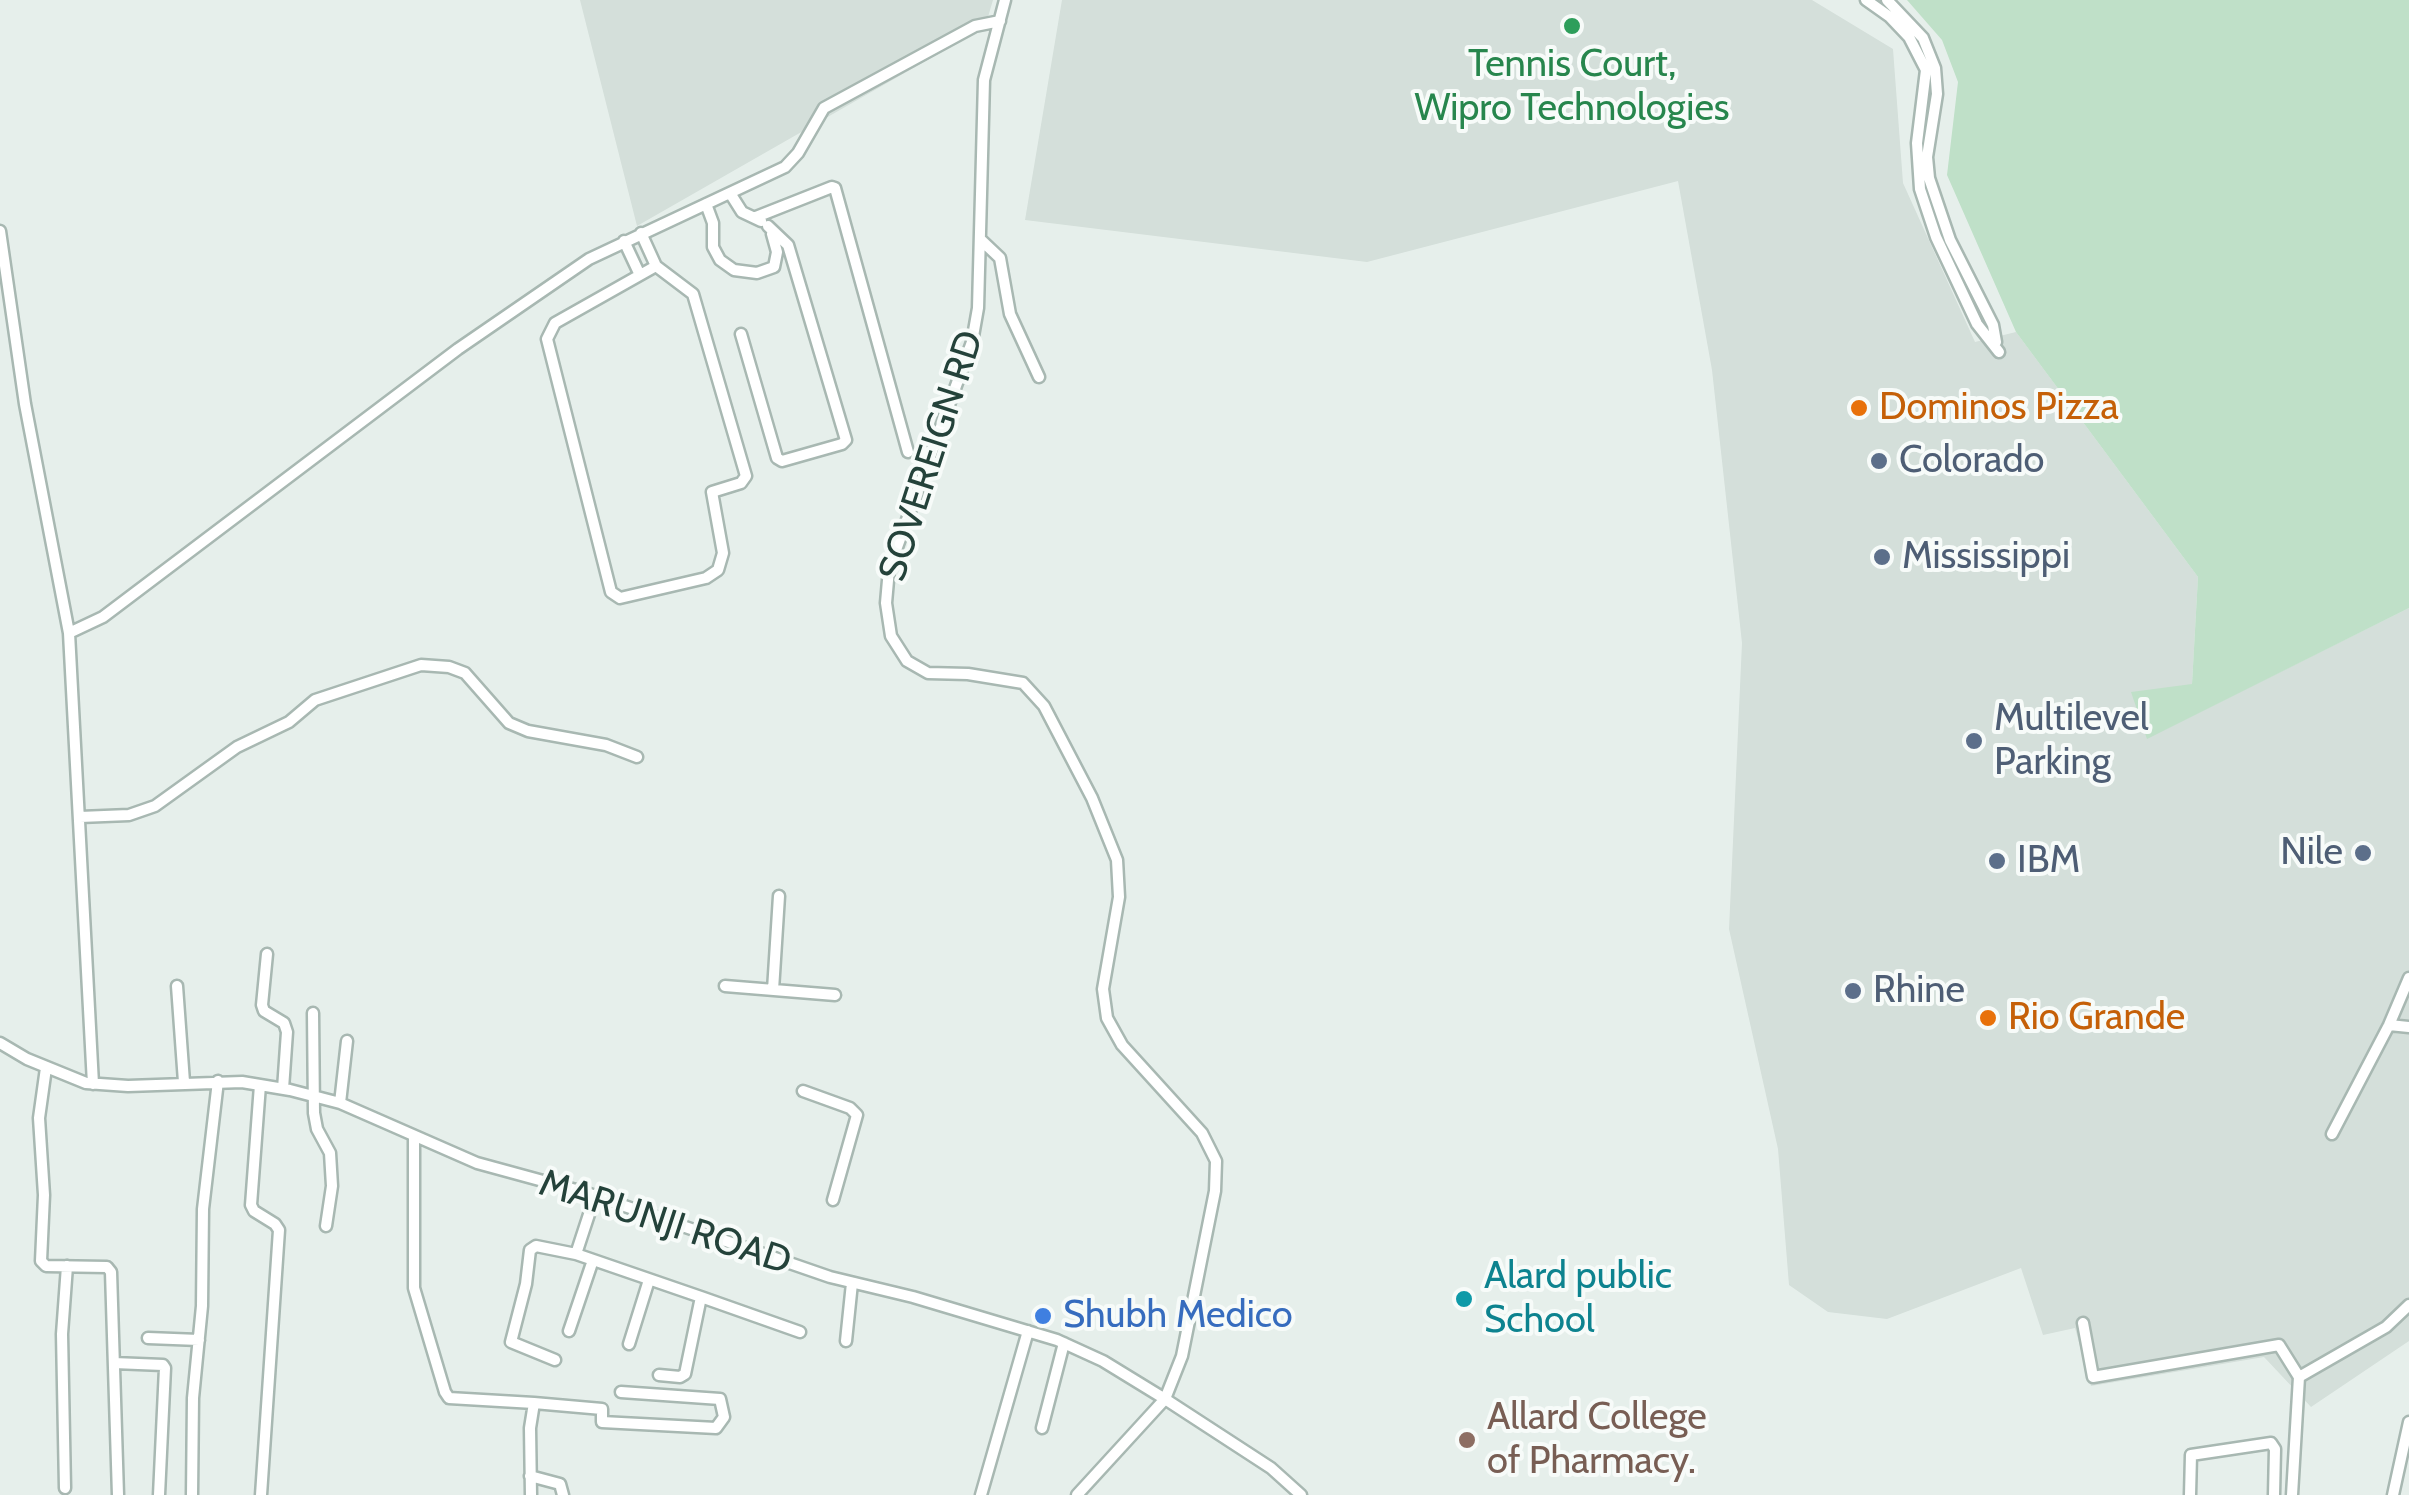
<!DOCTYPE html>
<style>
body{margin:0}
canvas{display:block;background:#e6efeb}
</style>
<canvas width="2409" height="1495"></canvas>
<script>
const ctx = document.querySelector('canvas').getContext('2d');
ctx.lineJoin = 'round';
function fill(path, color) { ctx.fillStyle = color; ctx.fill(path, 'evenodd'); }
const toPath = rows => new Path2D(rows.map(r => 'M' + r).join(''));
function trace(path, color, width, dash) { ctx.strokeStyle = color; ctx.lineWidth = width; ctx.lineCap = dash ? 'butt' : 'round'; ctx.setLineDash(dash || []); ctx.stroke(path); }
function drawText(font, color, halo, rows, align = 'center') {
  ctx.font = font + ' Cabin,sans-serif'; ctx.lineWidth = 8; ctx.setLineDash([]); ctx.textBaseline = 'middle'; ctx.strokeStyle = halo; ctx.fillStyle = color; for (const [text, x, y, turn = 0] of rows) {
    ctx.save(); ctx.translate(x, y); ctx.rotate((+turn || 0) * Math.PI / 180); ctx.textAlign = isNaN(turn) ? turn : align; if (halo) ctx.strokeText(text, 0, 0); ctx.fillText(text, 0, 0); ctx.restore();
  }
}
fill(toPath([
 [580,0,993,0,985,27,637,226],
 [1062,0,1812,0,1893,49,1903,183,1975,342,2016,332,2198,577,2192,684,2147,738,2409,608,2409,1341,2311,1407,2264,1357,2091,1386,2075,1328,2043,1335,2021,1268,1887,1319,1828,1312,1789,1285,1778,1149,1729,929,1742,643,1712,370,1678,181,1367,262,1025,220]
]), '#d4dfda');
fill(toPath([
 [1907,0,2409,0,2409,608,2147,739,2131,692,2192,684,2198,577,2016,332,1947,175,1958,82,1942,40]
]), '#bfe0c8');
const minor = toPath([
 [1005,0,984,80,978,308,972,342,889,569,886,603,891,636,907,661,928,673,968,674,1023,683,1044,706,1092,798,1117,860,1119,897,1103,989,1107,1018,1122,1045,1202,1133,1216,1161,1215,1191,1182,1356,1165,1399,1077,1495],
 [1866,0,1890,17,1909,37,1926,70,1917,143,1920,189,1936,237,1977,324,1999,352],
 [1887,0,1923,38,1935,68,1937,94,1927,157,1929,178,1950,240,1993,325,1996,342],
 [730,193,742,212,761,221],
 [706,204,713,223,713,247,720,260,734,270,757,273,774,267,777,252,772,234],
 [756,217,832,187,835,188,908,452],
 [0,231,25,404,69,633,93,1084],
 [641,233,656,266],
 [981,240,1000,258,1010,314,1039,377],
 [624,241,639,273],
 [656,266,693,294,746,476,741,483,712,492,723,553,718,570,706,578,620,598,611,592,547,339,555,323,656,266],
 [741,334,777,458,782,461,842,444,846,440,788,245,768,226],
 [69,633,103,617,458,349,589,259,785,167,798,153,824,108,975,26,1000,21],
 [80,817,129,815,155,806,237,747,289,722,315,700,421,665,449,667,465,673,509,723,528,731,606,745,637,757],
 [267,954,262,1005,264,1011,284,1023,287,1032,283,1089],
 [177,986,184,1082],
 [725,986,835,995],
 [773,990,779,896],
 [313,1013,314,1113,317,1129,330,1153,332,1186,326,1226],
 [2389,1025,2409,1027],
 [0,1043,27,1059,86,1083,128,1086,242,1082,290,1090,340,1103,477,1163,587,1193,830,1277,913,1297,1057,1340,1103,1361,1165,1399,1271,1468,1301,1495],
 [46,1068,39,1118,44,1195,41,1261,46,1266,107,1267,111,1272,118,1495],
 [260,1085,251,1205,254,1211,275,1224,279,1230,261,1495],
 [803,1091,850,1108,857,1115,833,1200],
 [340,1103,347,1041],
 [2332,1134,2389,1025,2409,978],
 [414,1137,414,1288,445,1392,449,1398,534,1403,530,1428,531,1495],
 [576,1254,701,1297,685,1374,680,1377,659,1375],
 [701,1297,800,1332],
 [2083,1323,2093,1377,2279,1345,2299,1377,2292,1495],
 [569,1331,593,1260],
 [148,1338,199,1340],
 [846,1341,852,1283],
 [629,1344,649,1280],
 [555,1360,511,1342,526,1284,530,1250,536,1246,576,1254,595,1196],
 [114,1363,163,1365,165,1368,159,1495],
 [2299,1377,2386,1327,2409,1305],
 [534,1403,602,1409,602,1422,716,1428,724,1417,720,1399,621,1392],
 [1042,1428,1064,1343],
 [530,1476,560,1484,563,1495],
 [65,1488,62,1334,67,1266],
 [192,1495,193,1398,202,1306,203,1209,218,1081],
 [981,1495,1028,1331],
 [2190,1495,2191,1455,2271,1443,2275,1449,2274,1495],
 [2393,1495,2409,1422]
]);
trace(minor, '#a8b8b2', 15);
trace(minor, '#fff', 10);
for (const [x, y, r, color] of [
 [1572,26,10,"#2e9e5b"],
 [1859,408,10,"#e8710a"],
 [1879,461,10,"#5c6f8a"],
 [1882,557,10,"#5c6f8a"],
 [1974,741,10,"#5c6f8a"],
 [2363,853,10,"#5c6f8a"],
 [1997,861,10,"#5c6f8a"],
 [1853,991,10,"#5c6f8a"],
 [1988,1018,10,"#e8710a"],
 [1464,1299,10,"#0f9aa8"],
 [1043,1316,10,"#3f7fe0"],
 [1467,1440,10,"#8d6e63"]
]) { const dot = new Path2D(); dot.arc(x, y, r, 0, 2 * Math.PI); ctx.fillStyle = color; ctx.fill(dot); trace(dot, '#f7fbf9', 4); }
drawText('38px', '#27864d', '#f7fbf9', [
 ["Tennis Court,",1572,65],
 ["Wipro Technologies",1572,109]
]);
drawText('38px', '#c56008', '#f7fbf9', [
 ["Dominos Pizza",1879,408],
 ["Rio Grande",2008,1018]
], 'left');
drawText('38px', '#24423a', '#f7fbf9', [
 ["SOVEREIGN RD",932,456,-72],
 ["MARUNJI ROAD",665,1223,18]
]);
drawText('38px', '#4e5e75', '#f7fbf9', [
 ["Colorado",1899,461],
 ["Mississippi",1902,557],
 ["Multilevel",1994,719],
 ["Parking",1994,763],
 ["Nile",2343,853,"right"],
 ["IBM",2017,861],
 ["Rhine",1873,991]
], 'left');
drawText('38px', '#0d838f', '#f7fbf9', [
 ["Alard public",1484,1277],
 ["School",1484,1321]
], 'left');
drawText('38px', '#366cbe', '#f7fbf9', [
 ["Shubh Medico",1063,1316]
], 'left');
drawText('38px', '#785e54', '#f7fbf9', [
 ["Allard College",1487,1418],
 ["of Pharmacy.",1487,1462]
], 'left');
</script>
